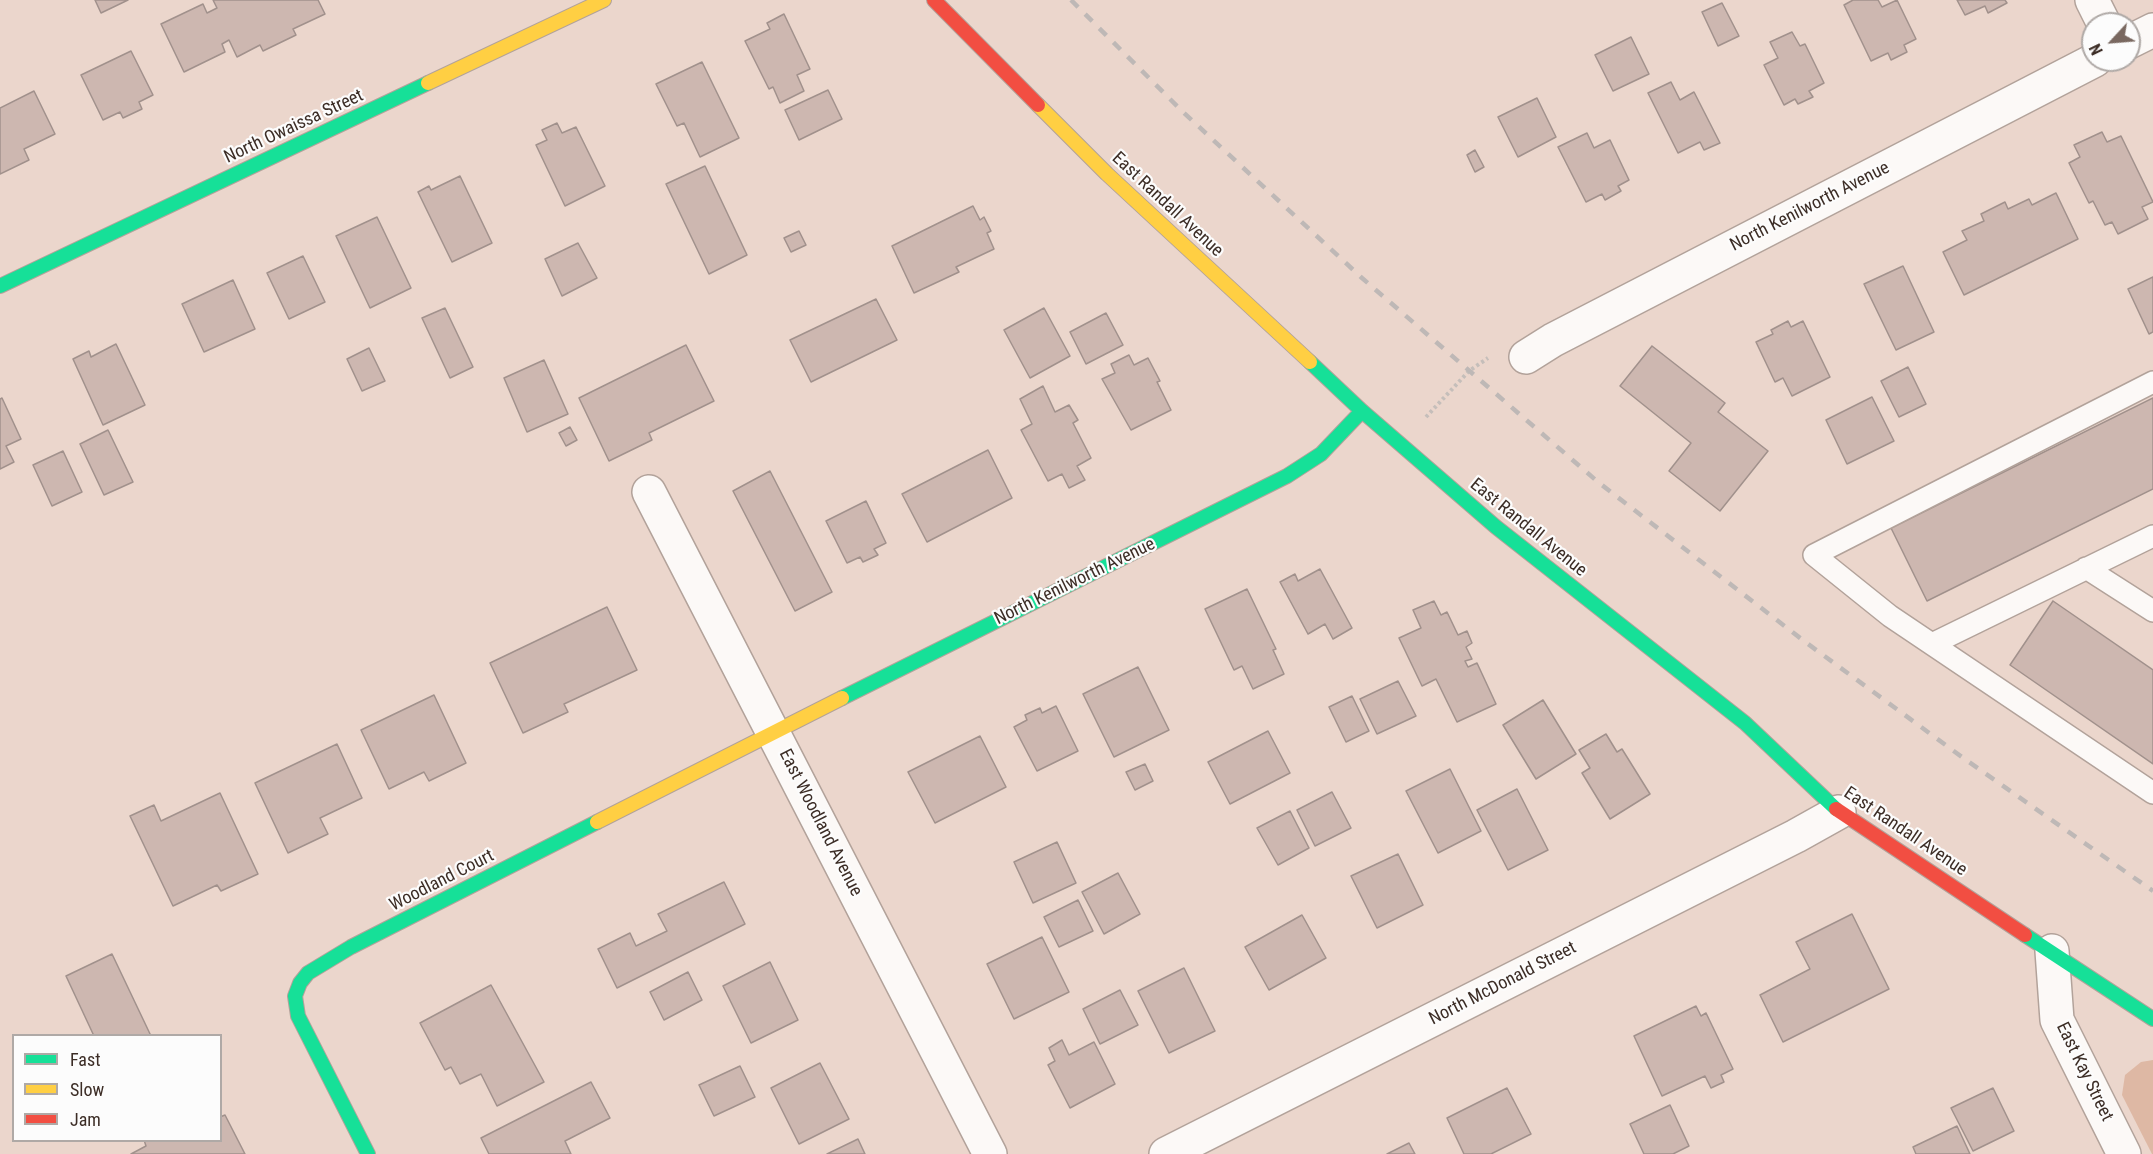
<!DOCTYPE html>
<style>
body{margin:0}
#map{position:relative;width:2153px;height:1154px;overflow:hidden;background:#ebd6cc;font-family:"Roboto Condensed",sans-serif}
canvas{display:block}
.legend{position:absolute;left:12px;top:1034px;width:210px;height:108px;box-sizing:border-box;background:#fcfcfc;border:2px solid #afa9a6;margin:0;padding:8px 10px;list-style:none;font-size:18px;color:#3c2d26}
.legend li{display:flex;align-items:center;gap:12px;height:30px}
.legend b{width:30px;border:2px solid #afa9a6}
.north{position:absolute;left:2081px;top:12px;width:60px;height:60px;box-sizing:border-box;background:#fcfcfc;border:2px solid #afa9a6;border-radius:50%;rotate:244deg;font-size:16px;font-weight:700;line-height:24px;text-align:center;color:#3c2d26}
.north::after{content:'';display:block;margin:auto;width:21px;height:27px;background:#796860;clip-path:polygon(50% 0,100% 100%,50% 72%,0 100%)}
</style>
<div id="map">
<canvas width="2153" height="1154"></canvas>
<ul class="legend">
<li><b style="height:8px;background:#16e098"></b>Fast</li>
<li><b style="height:8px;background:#ffcf43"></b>Slow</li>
<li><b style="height:8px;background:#f24e42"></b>Jam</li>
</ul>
<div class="north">N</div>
</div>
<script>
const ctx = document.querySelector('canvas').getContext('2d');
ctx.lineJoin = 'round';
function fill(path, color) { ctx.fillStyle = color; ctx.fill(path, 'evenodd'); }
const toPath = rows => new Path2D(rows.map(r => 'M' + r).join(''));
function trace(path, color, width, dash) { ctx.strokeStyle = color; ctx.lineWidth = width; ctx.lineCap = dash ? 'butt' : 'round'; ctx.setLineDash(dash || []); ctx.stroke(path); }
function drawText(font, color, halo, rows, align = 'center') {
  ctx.font = font + ' "Roboto Condensed",sans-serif'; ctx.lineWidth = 4.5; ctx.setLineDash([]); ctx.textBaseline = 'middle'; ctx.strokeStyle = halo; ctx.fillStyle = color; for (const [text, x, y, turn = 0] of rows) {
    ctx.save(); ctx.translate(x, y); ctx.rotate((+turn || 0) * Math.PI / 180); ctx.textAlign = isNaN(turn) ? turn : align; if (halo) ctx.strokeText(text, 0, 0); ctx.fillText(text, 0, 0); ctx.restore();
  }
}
fill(toPath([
 [2153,1060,2153,1154,2152,1154,2122,1095,2125,1075,2141,1062]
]), '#deb8a4');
const building = toPath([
 [95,0,128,0,101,13,95,0],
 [213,0,318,0,325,14,293,29,296,35,263,51,260,45,237,57,229,40,222,44,225,52,184,72,161,24,203,4,207,13,217,8,213,0],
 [1853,0,1878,0,1882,7,1897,0,1916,39,1904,45,1907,52,1891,60,1888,53,1871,61,1844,5,1853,0],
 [1957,0,2005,0,2007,3,1988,13,1985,6,1965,15,1957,0],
 [1722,3,1739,36,1718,46,1702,12,1722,3],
 [784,14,810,69,797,75,804,91,780,103,773,87,769,89,745,41,770,29,767,23,784,14],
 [1792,32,1800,46,1805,44,1824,83,1809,91,1813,97,1798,104,1795,99,1784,105,1764,65,1778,58,1770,42,1792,32],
 [1631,37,1649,74,1613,91,1595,55,1631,37],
 [131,51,153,95,139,102,142,109,123,118,120,112,103,120,81,75,131,51],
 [702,62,739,138,700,157,684,123,677,126,656,84,702,62],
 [1671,82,1680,100,1694,92,1720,143,1704,150,1700,142,1678,153,1648,93,1671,82],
 [828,90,842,119,799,140,785,110,828,90],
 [34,91,55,134,24,149,29,160,0,174,0,108,34,91],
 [1537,98,1556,137,1518,157,1498,117,1537,98],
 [557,123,562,133,576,127,605,186,565,206,536,145,547,140,542,130,557,123],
 [2102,132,2107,142,2121,136,2153,202,2142,207,2148,219,2118,234,2112,222,2105,225,2093,201,2089,203,2069,163,2080,157,2074,145,2102,132],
 [1587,133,1594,148,1610,140,1629,180,1618,186,1621,191,1605,200,1602,194,1586,202,1558,147,1587,133],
 [1475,150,1484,167,1475,172,1467,155,1475,150],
 [705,166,747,255,709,274,666,184,705,166],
 [460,176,492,243,452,262,418,192,429,186,431,190,460,176],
 [2056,193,2078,239,1964,295,1943,252,1967,240,1962,231,1984,221,1981,214,2005,202,2008,209,2029,199,2032,205,2056,193],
 [973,206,980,220,984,217,991,231,987,233,994,249,956,267,959,272,914,293,892,246,973,206],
 [377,217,411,288,370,308,336,236,377,217],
 [799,231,806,245,791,252,784,238,799,231],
 [578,243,597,278,562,296,545,259,578,243],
 [303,256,325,302,289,319,267,273,303,256],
 [1903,266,1934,332,1896,350,1864,284,1903,266],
 [2153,277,2153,332,2149,334,2128,289,2153,277],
 [233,280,255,329,204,352,182,304,233,280],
 [876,299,897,340,811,382,790,340,876,299],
 [445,308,473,367,450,378,422,318,445,308],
 [1044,308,1070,356,1030,378,1004,330,1044,308],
 [1106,313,1123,345,1086,364,1070,332,1106,313],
 [1788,321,1791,327,1803,321,1830,377,1792,396,1783,378,1775,382,1756,342,1773,334,1771,330,1788,321],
 [116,344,145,405,103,425,73,359,89,351,91,357,116,344],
 [686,345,714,401,649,433,652,440,609,461,579,398,686,345],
 [1652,346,1725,403,1718,412,1768,451,1720,511,1669,471,1691,443,1620,386,1652,346],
 [369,348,385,381,362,391,347,359,369,348],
 [1129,355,1134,365,1148,358,1160,381,1157,382,1171,410,1131,430,1102,379,1115,373,1111,364,1129,355],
 [544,360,568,414,527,432,504,378,544,360],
 [1908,367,1926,404,1899,417,1881,381,1908,367],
 [1043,386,1055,412,1069,405,1078,420,1073,423,1091,458,1077,466,1085,480,1069,488,1062,474,1048,481,1021,430,1032,424,1020,399,1043,386],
 [1872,397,1894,441,1847,464,1826,420,1872,397],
 [2,398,21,439,6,446,14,462,0,469,0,399,2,398],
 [2153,398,2153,489,1927,601,1891,528,2153,398],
 [570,427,577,440,566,446,559,433,570,427],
 [108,430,133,482,104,495,80,444,108,430],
 [988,450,1012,498,927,542,902,494,988,450],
 [63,451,82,492,52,506,33,465,63,451],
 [770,471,832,592,795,611,733,491,770,471],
 [866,501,886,543,874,549,878,555,863,562,860,557,847,563,826,521,866,501],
 [1320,569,1352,628,1333,639,1325,624,1308,634,1280,582,1295,574,1298,581,1320,569],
 [1247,589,1276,649,1273,650,1284,674,1253,689,1242,666,1234,670,1205,609,1247,589],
 [1434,601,1441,615,1447,612,1458,635,1467,631,1472,643,1466,647,1472,659,1465,661,1468,667,1477,663,1496,704,1457,722,1436,679,1422,686,1399,638,1421,628,1413,610,1434,601],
 [2053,601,2153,670,2153,764,2010,665,2053,601],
 [607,607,637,670,564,704,568,712,523,733,490,663,607,607],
 [1138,667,1169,730,1114,757,1083,694,1138,667],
 [1398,681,1416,716,1377,734,1360,699,1398,681],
 [434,695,466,763,429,781,424,772,389,789,361,730,434,695],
 [1352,696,1369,731,1346,742,1329,707,1352,696],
 [1543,700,1576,754,1536,779,1503,725,1543,700],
 [1056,706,1078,751,1037,771,1014,727,1027,720,1025,715,1040,708,1042,713,1056,706],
 [1268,731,1290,773,1230,804,1208,762,1268,731],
 [1606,734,1617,752,1622,749,1650,794,1610,819,1582,773,1590,768,1579,750,1606,734],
 [980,736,1006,787,935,823,908,772,980,736],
 [337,744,362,798,320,818,328,834,288,853,255,783,337,744],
 [1145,764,1153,781,1135,790,1126,772,1145,764],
 [1450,769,1481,831,1438,853,1406,791,1450,769],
 [1517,789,1548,850,1508,870,1477,810,1517,789],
 [1332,792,1351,828,1315,846,1297,810,1332,792],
 [220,793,258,874,221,891,217,885,173,906,130,816,154,805,161,821,220,793],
 [1290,811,1309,848,1278,865,1257,828,1290,811],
 [1057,842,1076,883,1033,903,1014,862,1057,842],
 [1398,854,1423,905,1377,928,1351,876,1398,854],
 [1118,873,1140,914,1104,934,1082,892,1118,873],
 [724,882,745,924,617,988,598,949,630,933,636,946,667,931,658,914,724,882],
 [1078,900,1093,931,1059,947,1044,917,1078,900],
 [1852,914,1889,989,1783,1042,1760,995,1810,969,1796,942,1852,914],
 [1302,915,1326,958,1269,990,1245,947,1302,915],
 [1042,937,1069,992,1014,1019,987,964,1042,937],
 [112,954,151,1036,94,1036,66,976,112,954],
 [770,962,798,1020,751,1043,723,986,770,962],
 [1184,968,1215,1031,1169,1053,1138,991,1184,968],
 [688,972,702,1000,664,1020,650,992,688,972],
 [491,985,544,1082,497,1106,481,1074,460,1084,451,1067,445,1070,420,1023,491,985],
 [1120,990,1138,1025,1100,1044,1083,1009,1120,990],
 [1696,1006,1701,1016,1706,1013,1733,1069,1721,1075,1724,1082,1711,1088,1705,1076,1662,1096,1634,1036,1696,1006],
 [1062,1040,1069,1055,1094,1042,1115,1084,1070,1108,1048,1065,1055,1061,1049,1048,1062,1040],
 [820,1063,849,1119,799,1144,771,1088,820,1063],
 [740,1066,755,1097,714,1116,699,1085,740,1066],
 [591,1082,610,1118,565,1141,571,1154,489,1154,481,1138,591,1082],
 [1507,1088,1531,1134,1491,1154,1464,1154,1447,1118,1507,1088],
 [1993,1088,2014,1131,1973,1151,1951,1108,1993,1088],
 [1670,1105,1689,1146,1673,1154,1644,1154,1630,1124,1670,1105],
 [225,1115,245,1154,131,1154,146,1146,144,1140,220,1140,220,1117,225,1115],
 [1957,1126,1970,1154,1916,1154,1913,1147,1957,1126],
 [858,1139,865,1154,827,1154,858,1139],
 [1409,1143,1415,1154,1387,1154,1409,1143]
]);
fill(building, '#cdb7b0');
trace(building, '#a1918c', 1.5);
const lane = toPath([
 [2153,382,1814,555,1890,616,2153,793],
 [2086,568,2153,611],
 [1932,644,2153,536]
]);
const street = toPath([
 [2092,0,2104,24],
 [2129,42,2153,30],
 [1526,357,1553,340,2095,60],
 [649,492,990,1154],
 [2052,951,2057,1020,2124,1154],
 [1166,1154,1796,836,1839,812]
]);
const fast = toPath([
 [0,286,428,83],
 [1310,362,1362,411,1496,527,1745,723,1836,809],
 [842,698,1287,476,1321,454,1362,411],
 [2025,935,2153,1019],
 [368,1154,298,1016,295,996,300,983,308,973,351,947,597,822]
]);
const slow = toPath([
 [428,83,604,0],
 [1038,105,1107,174,1310,362],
 [597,822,842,698]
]);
const jam = toPath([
 [934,0,1038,105],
 [1836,809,2025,935]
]);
trace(lane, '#b2a29a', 24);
trace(street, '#b2a29a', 36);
trace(fast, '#b2a29a', 16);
trace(slow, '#b2a29a', 16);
trace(jam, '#b2a29a', 16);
trace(toPath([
 [1426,417,1469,371,1488,358]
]), '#c5beba', 4, [3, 3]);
trace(lane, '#fcf9f7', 21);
trace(street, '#fcf9f7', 33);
trace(fast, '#16e098', 14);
trace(slow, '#ffcf43', 14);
trace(jam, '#f24e42', 14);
trace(toPath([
 [1071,0,1183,112,1362,278,1598,482,1804,641,1966,760,2153,891]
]), '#beb8b6', 4.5, [10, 10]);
drawText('18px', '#3c2d26', '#fcfcfc', [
 ["North Owaissa Street",294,127,-25],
 ["East Randall Avenue",1167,205,43],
 ["North Kenilworth Avenue",1810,207,-27],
 ["East Randall Avenue",1528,528,39],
 ["North Kenilworth Avenue",1075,582,-26],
 ["East Woodland Avenue",820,823,63],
 ["East Randall Avenue",1905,832,34],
 ["Woodland Court",442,881,-27],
 ["North McDonald Street",1503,984,-27],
 ["East Kay Street",2084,1072,64]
]);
</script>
